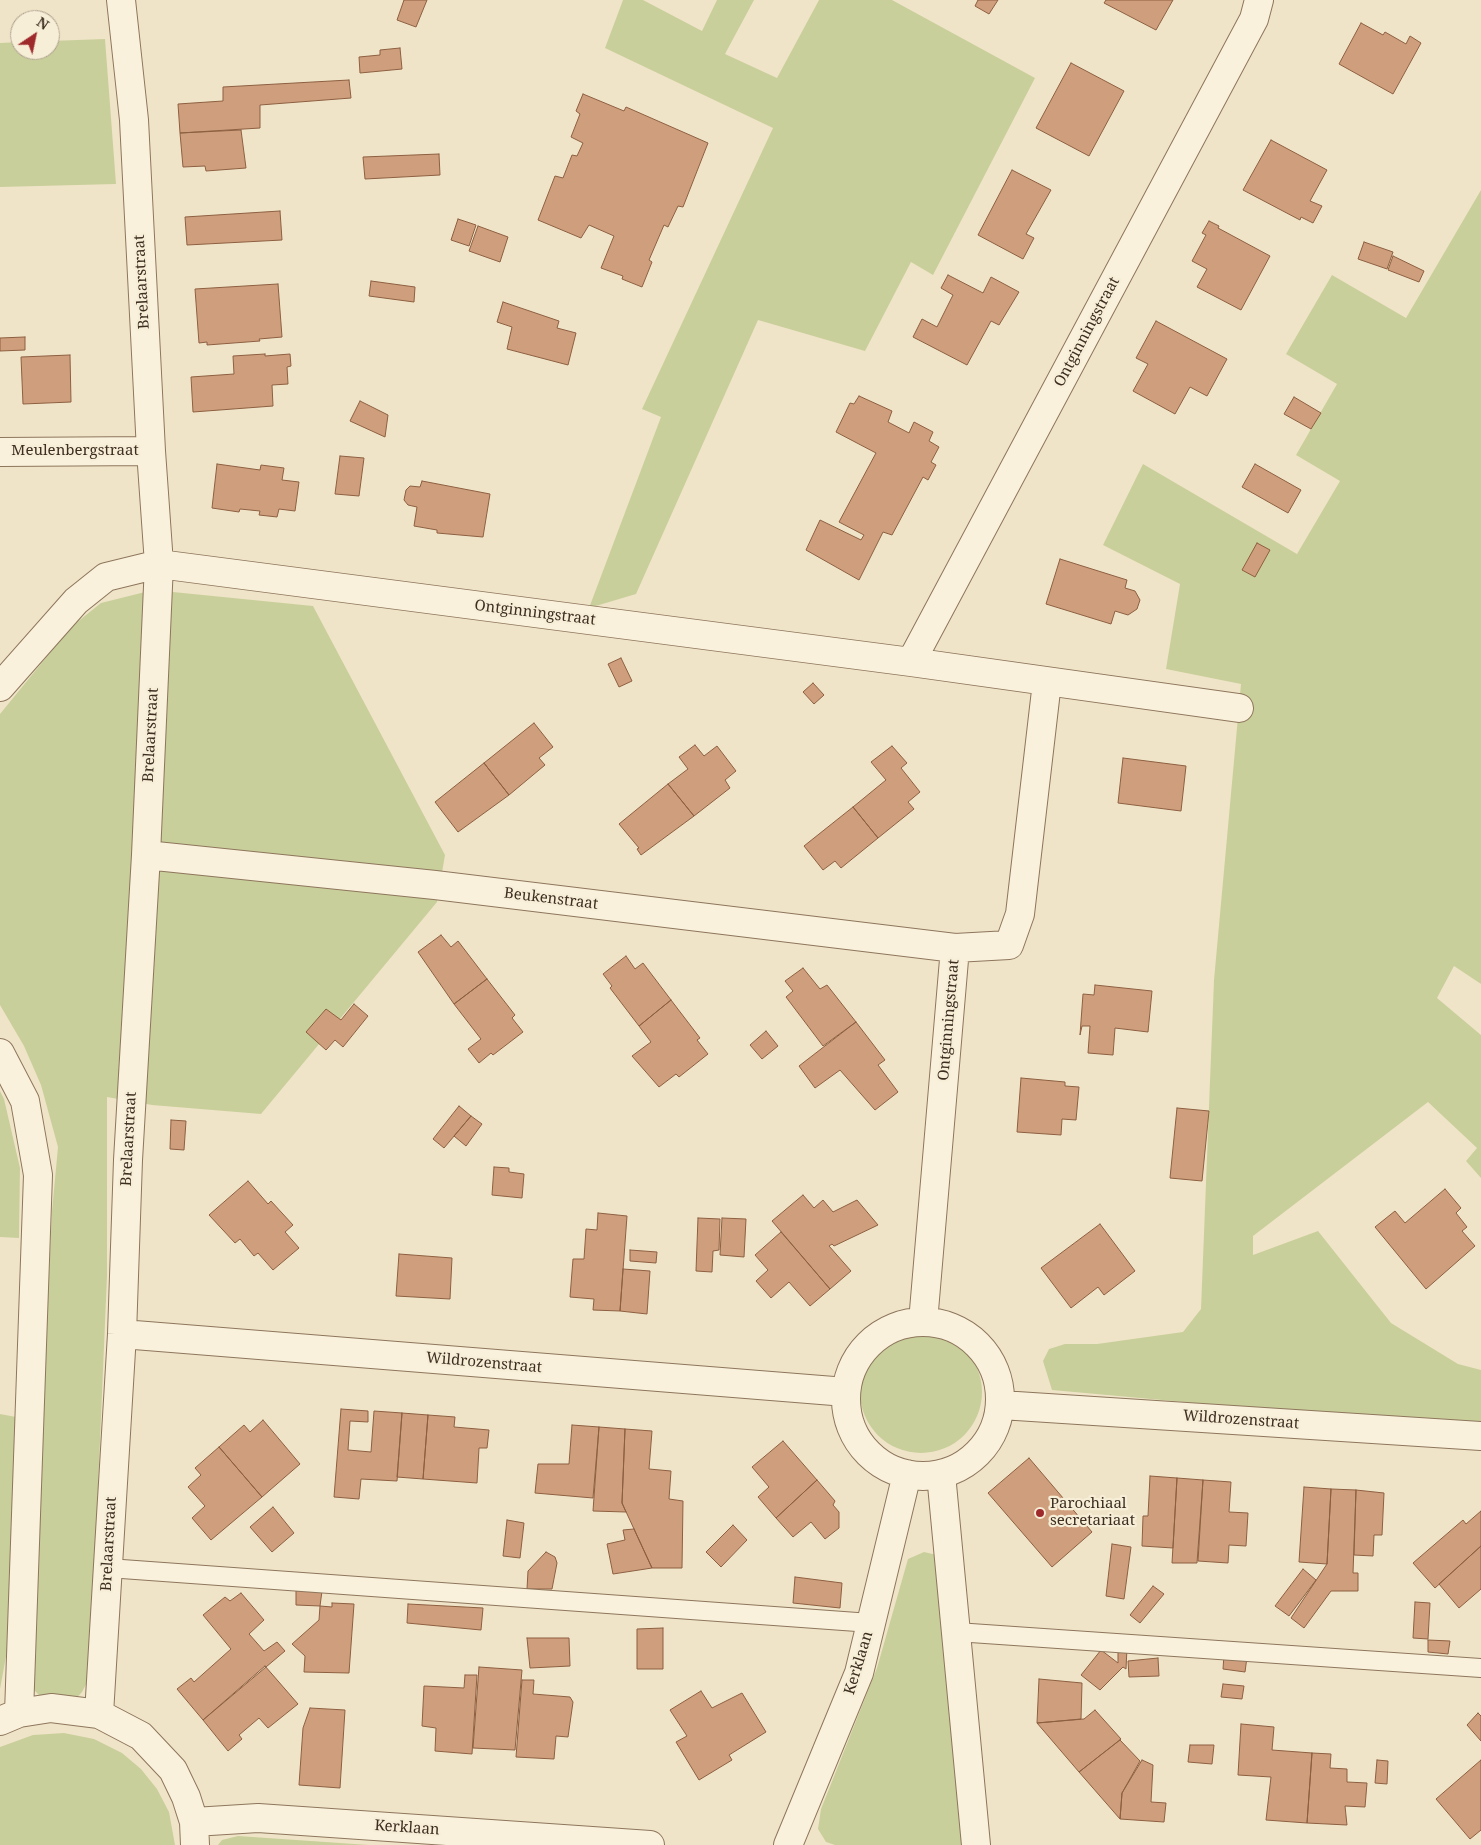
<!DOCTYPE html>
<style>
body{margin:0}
#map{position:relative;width:1481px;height:1845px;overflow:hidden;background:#f0e4c8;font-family:"Noto Serif",serif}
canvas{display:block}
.north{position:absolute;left:10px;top:10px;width:50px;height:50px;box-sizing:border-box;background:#f7eed8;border:1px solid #ada18e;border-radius:50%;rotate:34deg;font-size:14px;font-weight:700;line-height:20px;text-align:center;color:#3d2e20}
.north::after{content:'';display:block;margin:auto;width:18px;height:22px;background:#9e2a2b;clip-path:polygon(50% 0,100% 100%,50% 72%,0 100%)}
</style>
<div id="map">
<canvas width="1481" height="1845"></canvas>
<div class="north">N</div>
</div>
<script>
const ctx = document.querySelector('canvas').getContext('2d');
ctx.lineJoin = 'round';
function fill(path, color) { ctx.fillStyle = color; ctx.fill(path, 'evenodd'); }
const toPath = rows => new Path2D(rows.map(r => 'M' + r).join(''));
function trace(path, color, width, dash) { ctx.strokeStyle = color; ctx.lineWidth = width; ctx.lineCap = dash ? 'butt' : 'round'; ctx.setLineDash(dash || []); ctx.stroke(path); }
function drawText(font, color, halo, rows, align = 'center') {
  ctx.font = font + ' "Noto Serif",serif'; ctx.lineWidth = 4.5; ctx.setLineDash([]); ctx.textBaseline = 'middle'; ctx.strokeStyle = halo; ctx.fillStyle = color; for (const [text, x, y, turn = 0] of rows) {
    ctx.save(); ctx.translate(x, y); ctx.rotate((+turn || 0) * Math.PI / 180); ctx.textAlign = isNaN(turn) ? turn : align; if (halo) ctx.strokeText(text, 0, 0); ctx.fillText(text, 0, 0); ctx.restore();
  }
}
fill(toPath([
 [623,0,643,0,702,31,717,0,754,0,725,54,777,78,819,0,892,0,1035,78,933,275,911,262,865,351,758,320,636,594,589,608,661,417,642,409,773,128,605,48],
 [105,39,116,184,0,187,0,43,20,42,20,50,50,50,50,41],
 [1481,190,1481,984,1454,966,1437,998,1481,1035,1481,1178,1466,1161,1477,1148,1428,1102,1253,1236,1253,1255,1318,1231,1391,1323,1458,1364,1481,1370,1481,1429,1052,1390,1043,1361,1049,1349,1065,1344,1097,1344,1183,1332,1201,1309,1214,980,1241,684,1166,669,1180,584,1103,545,1143,464,1297,554,1340,481,1296,455,1337,384,1286,354,1332,275,1406,318],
 [153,590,313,606,445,855,437,902,261,1114,152,1105,107,1097,107,1276,90,1677,82,1692,73,1702,46,1702,35,1691,30,1681,52,1211,58,1147,41,1085,24,1046,0,1005,0,714,71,627,101,603],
 [0,1091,4,1099,20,1168,19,1238,0,1237],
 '860 1392a61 61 0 1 1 122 0a61 61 0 1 1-122 0Z',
 [0,1414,16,1417,12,1624,0,1689],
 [924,1552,937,1555,966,1845,835,1845,826,1842,818,1829,821,1809,877,1668,908,1559],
 [64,1733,94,1739,122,1753,141,1769,157,1789,169,1812,175,1845,0,1845,0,1747,33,1735],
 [238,1836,369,1845,218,1845,222,1840]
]), '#c9cf9b');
const building = toPath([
 [404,0,427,0,416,27,397,20,404,0],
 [978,0,998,0,989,14,975,6,978,0],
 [1106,0,1173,0,1156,30,1104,3,1106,0],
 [1361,23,1383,35,1385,32,1406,44,1410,36,1421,43,1393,94,1339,64,1361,23],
 [400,48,402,69,360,73,359,57,380,55,380,50,400,48],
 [1071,63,1124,91,1089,156,1036,128,1071,63],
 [349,80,351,98,260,105,260,128,180,133,178,104,223,101,223,87,349,80],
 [583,94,624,111,626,107,708,143,683,207,678,206,668,227,664,225,649,260,652,262,642,287,622,279,623,276,601,268,614,236,589,225,581,238,538,220,555,176,563,178,572,155,577,156,583,143,571,137,580,114,576,111,583,94],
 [241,130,246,168,206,171,205,166,183,167,180,133,241,130],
 [1271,140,1327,170,1310,201,1322,206,1313,223,1301,217,1300,220,1243,190,1271,140],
 [439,154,440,175,365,179,363,157,439,154],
 [1012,170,1051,190,1026,234,1034,238,1023,259,978,235,1012,170],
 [280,211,282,240,187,245,185,217,280,211],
 [458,219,476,225,469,246,451,240,458,219],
 [1209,221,1219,226,1218,228,1270,256,1241,310,1197,287,1207,269,1192,261,1206,235,1202,233,1209,221],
 [478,226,508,237,500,262,469,251,478,226],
 [1364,242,1393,252,1387,269,1358,259,1364,242],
 [1393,256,1424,271,1419,282,1388,270,1393,256],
 [948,275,983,293,991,277,1019,292,999,325,991,321,967,365,913,337,922,319,937,327,953,295,941,288,948,275],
 [371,281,415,287,414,302,369,296,371,281],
 [278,284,282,337,259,339,260,341,207,345,207,342,199,343,195,289,278,284],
 [503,302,559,321,557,328,576,333,568,365,507,349,512,327,497,322,503,302],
 [1156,321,1227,359,1207,396,1190,387,1175,414,1133,391,1148,364,1136,358,1156,321],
 [25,337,25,350,0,351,0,338,25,337],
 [265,354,265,356,290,354,291,366,287,367,288,384,272,385,273,406,193,412,191,377,234,374,233,356,265,354],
 [70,355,71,402,23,404,21,357,70,355],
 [859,396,892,411,888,422,909,433,914,422,933,432,929,441,939,447,931,462,936,465,928,480,923,477,892,535,883,532,859,580,806,550,820,520,861,540,864,535,839,522,876,453,836,432,850,403,854,404,859,396],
 [1294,397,1321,413,1311,429,1284,414,1294,397],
 [360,401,388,415,385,437,350,421,360,401],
 [340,456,364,458,359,496,335,494,340,456],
 [217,464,260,470,261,465,284,468,282,480,299,482,295,511,279,509,277,517,259,515,260,511,240,509,239,512,212,508,217,464],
 [1255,464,1301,490,1288,513,1242,487,1255,464],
 [422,481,490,494,483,537,437,533,437,530,414,526,417,507,408,505,404,500,406,490,410,486,420,487,422,481],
 [1257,543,1270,550,1255,577,1242,570,1257,543],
 [1060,559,1127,580,1125,588,1135,591,1140,600,1137,609,1128,615,1115,611,1111,624,1046,604,1060,559],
 [621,658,632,681,619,687,608,664,621,658],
 [813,683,824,695,814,704,803,692,813,683],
 [534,723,553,747,539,758,545,765,509,795,484,763,534,723],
 [695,745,704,756,717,746,736,771,725,780,730,788,694,816,668,784,688,769,679,757,695,745],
 [892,746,907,763,901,768,920,792,908,802,914,809,878,838,853,807,886,780,871,762,892,746],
 [1123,758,1186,766,1181,811,1118,803,1123,758],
 [484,763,509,795,458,832,435,802,484,763],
 [668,784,694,816,641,855,637,849,639,848,619,824,668,784],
 [853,807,878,838,841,868,835,861,823,870,804,846,853,807],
 [441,935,451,947,458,941,487,979,454,1004,418,952,441,935],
 [626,956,635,969,643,963,671,1000,639,1026,610,988,612,986,603,974,626,956],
 [803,968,820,989,827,985,856,1022,823,1046,786,997,793,991,785,981,803,968],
 [487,979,515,1015,512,1018,523,1032,493,1055,491,1053,479,1063,468,1049,481,1039,454,1004,487,979],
 [1095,985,1152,991,1148,1032,1115,1028,1113,1055,1088,1053,1090,1026,1082,1026,1080,1035,1083,994,1094,995,1095,985],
 [671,1000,700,1038,697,1040,708,1054,679,1077,676,1074,659,1087,632,1056,651,1042,639,1026,671,1000],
 [354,1004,368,1016,343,1047,335,1040,326,1050,306,1032,326,1009,341,1020,354,1004],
 [856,1022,885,1060,878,1065,898,1092,875,1110,840,1070,815,1088,799,1066,856,1022],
 [766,1031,778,1046,762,1059,750,1045,766,1031],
 [1021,1078,1065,1082,1065,1086,1079,1087,1076,1120,1062,1119,1061,1135,1017,1132,1021,1078],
 [459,1106,471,1116,444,1148,433,1139,459,1106],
 [1177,1108,1209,1111,1202,1181,1170,1178,1177,1108],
 [471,1116,482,1124,466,1146,454,1136,471,1116],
 [171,1120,186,1121,184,1150,170,1149,171,1120],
 [494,1167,509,1168,509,1172,524,1174,522,1198,492,1195,494,1167],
 [248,1181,268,1204,271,1201,293,1225,285,1232,299,1248,273,1270,258,1253,254,1256,240,1239,235,1243,209,1215,248,1181],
 [1445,1189,1461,1208,1456,1213,1467,1227,1462,1231,1475,1246,1426,1289,1375,1227,1395,1211,1405,1223,1445,1189],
 [803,1195,814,1208,823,1200,833,1212,857,1200,878,1225,834,1246,832,1244,829,1246,851,1271,830,1289,772,1221,803,1195],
 [598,1213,627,1216,620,1311,593,1310,594,1299,570,1297,573,1259,584,1259,586,1229,597,1230,598,1213],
 [698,1218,720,1219,719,1250,713,1251,712,1272,696,1271,698,1218],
 [722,1218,746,1219,744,1257,720,1255,722,1218],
 [1100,1224,1135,1271,1104,1295,1098,1287,1071,1308,1041,1268,1100,1224],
 [781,1232,830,1289,810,1306,789,1282,771,1298,756,1281,768,1270,755,1255,781,1232],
 [630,1250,657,1252,656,1263,630,1261,630,1250],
 [399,1254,452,1258,450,1299,396,1296,399,1254],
 [623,1269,650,1271,647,1314,620,1311,623,1269],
 [341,1409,368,1411,368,1422,350,1421,348,1450,371,1452,374,1411,402,1413,397,1481,361,1479,359,1499,334,1497,341,1409],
 [402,1413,428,1415,423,1479,397,1477,402,1413],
 [428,1415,455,1417,454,1427,489,1430,487,1448,479,1448,477,1483,423,1479,428,1415],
 [263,1420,300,1464,262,1497,219,1447,244,1425,250,1432,263,1420],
 [572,1425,599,1427,593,1498,535,1493,538,1464,569,1464,572,1425],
 [599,1427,625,1429,622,1503,626,1512,593,1511,599,1427],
 [625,1429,652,1431,649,1469,671,1471,669,1499,683,1501,682,1568,652,1568,622,1503,625,1429],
 [783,1441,817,1480,776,1518,758,1497,769,1487,752,1467,783,1441],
 [219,1447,262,1497,211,1540,192,1518,205,1506,188,1487,201,1475,195,1468,219,1447],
 [1029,1458,1092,1532,1052,1567,988,1493,1029,1458],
 [1150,1476,1177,1478,1173,1548,1142,1546,1143,1516,1148,1516,1150,1476],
 [1177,1478,1203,1480,1197,1563,1172,1563,1177,1478],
 [817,1480,835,1501,833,1505,839,1512,839,1528,825,1539,811,1522,793,1537,776,1518,817,1480],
 [1203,1480,1231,1482,1229,1512,1248,1513,1246,1546,1229,1545,1228,1563,1198,1561,1203,1480],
 [1304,1487,1331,1489,1327,1564,1299,1562,1304,1487],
 [1331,1489,1356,1490,1353,1573,1358,1573,1358,1591,1331,1591,1304,1628,1291,1618,1327,1564,1331,1489],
 [1356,1490,1384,1493,1382,1535,1374,1535,1373,1556,1354,1555,1356,1490],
 [273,1507,294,1533,272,1552,250,1527,273,1507],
 [1481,1511,1481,1546,1435,1588,1413,1563,1463,1520,1466,1524,1481,1511],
 [507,1520,524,1523,520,1558,503,1556,507,1520],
 [733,1525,747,1540,721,1567,706,1552,733,1525],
 [634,1529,652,1568,613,1574,607,1544,625,1540,623,1530,634,1529],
 [1112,1544,1131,1547,1124,1599,1106,1596,1112,1544],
 [1481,1546,1481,1589,1459,1608,1439,1584,1481,1546],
 [546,1552,555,1557,557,1563,552,1589,527,1589,528,1571,546,1552],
 [1303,1569,1316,1580,1289,1616,1275,1606,1303,1569],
 [795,1577,842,1583,840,1608,793,1603,795,1577],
 [1153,1586,1164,1594,1140,1623,1130,1615,1153,1586],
 [296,1590,322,1591,320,1606,296,1605,296,1590],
 [241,1593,264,1620,249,1634,264,1651,277,1642,285,1651,203,1720,177,1689,191,1678,194,1682,231,1649,203,1615,225,1597,230,1601,241,1593],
 [1415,1602,1430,1603,1428,1639,1413,1638,1415,1602],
 [332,1603,354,1604,349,1673,304,1672,305,1656,292,1644,319,1620,320,1606,332,1607,332,1603],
 [408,1604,483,1608,481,1630,407,1623,408,1604],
 [663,1628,663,1669,637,1669,637,1629,663,1628],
 [527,1638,569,1638,570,1666,530,1668,527,1638],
 [1428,1640,1450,1641,1448,1654,1428,1652,1428,1640],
 [1127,1648,1126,1669,1123,1667,1100,1690,1081,1675,1101,1650,1118,1663,1118,1649,1127,1648],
 [1224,1655,1247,1657,1245,1672,1223,1669,1224,1655],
 [1158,1658,1159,1676,1129,1677,1128,1661,1158,1658],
 [265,1666,298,1704,268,1728,259,1718,239,1735,242,1739,228,1751,203,1720,265,1666],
 [479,1667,522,1670,515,1750,473,1748,479,1667],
 [465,1675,477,1675,472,1754,435,1751,436,1728,422,1726,424,1686,464,1688,465,1675],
 [1039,1679,1082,1683,1081,1719,1037,1723,1039,1679],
 [522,1680,534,1680,533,1694,570,1697,573,1702,568,1737,556,1736,554,1759,516,1757,522,1680],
 [1223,1684,1244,1686,1242,1699,1221,1697,1223,1684],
 [701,1691,712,1708,742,1693,766,1732,729,1755,732,1760,699,1780,676,1742,687,1736,670,1710,701,1691],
 [310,1708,345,1710,340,1788,299,1785,303,1728,310,1708],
 [1095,1710,1121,1739,1079,1772,1037,1723,1084,1719,1095,1710],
 [1478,1713,1481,1716,1481,1741,1467,1725,1478,1713],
 [1241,1724,1274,1727,1272,1750,1312,1753,1307,1823,1266,1820,1271,1777,1238,1775,1241,1724],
 [1120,1740,1140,1761,1122,1793,1120,1819,1079,1772,1120,1740],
 [1190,1745,1214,1745,1212,1764,1188,1762,1190,1745],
 [1312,1753,1331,1754,1330,1768,1347,1769,1347,1782,1367,1783,1365,1807,1345,1806,1347,1825,1307,1823,1312,1753],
 [1142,1760,1153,1765,1151,1802,1166,1803,1164,1822,1120,1819,1122,1793,1142,1760],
 [1377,1760,1388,1761,1387,1784,1375,1783,1377,1760],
 [1481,1760,1481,1830,1470,1839,1436,1799,1481,1760]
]);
fill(building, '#cf9f7d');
trace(building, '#8d5f41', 1);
const service = toPath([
 [108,1568,871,1623],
 [956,1632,1481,1668]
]);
const minor = toPath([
 [0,452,151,451],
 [911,662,1254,19,1259,0],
 [0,687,76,601,106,577,159,564,911,662,1239,708],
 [146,855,435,885,955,948,1009,945,1020,914,1047,682],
 [0,1053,25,1101,38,1175,19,1713],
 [923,1322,955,948],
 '846 1399a77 77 0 1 1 154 0a77 77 0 1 1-154 0Z',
 [122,1334,846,1392],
 [1001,1405,1481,1436],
 [941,1474,976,1845],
 [99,1714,122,1334,128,1160,146,855,159,564,151,451,134,120,121,0],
 [0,1721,19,1713,51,1708,99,1714,141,1736,173,1770,186,1797,194,1822,195,1845],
 [194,1822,258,1818,650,1845],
 [788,1845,859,1673,907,1474]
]);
trace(service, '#8d765c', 20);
trace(minor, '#8d765c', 30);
trace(service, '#faf1dc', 18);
trace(minor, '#faf1dc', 28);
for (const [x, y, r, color] of [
 [1040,1513,5,"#9e2a2b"]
]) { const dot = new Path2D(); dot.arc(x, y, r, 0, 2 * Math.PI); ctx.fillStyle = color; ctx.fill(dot); trace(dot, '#f7eed8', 2); }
drawText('15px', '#3d2e20', '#f7eed8', [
 ["Brelaarstraat",142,282,-93],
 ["Ontginningstraat",1087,332,-62],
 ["Meulenbergstraat",75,451],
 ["Ontginningstraat",535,613,7],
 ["Brelaarstraat",151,735,-87],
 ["Beukenstraat",551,899,7],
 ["Ontginningstraat",949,1020,-85],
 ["Brelaarstraat",129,1139,-87],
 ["Wildrozenstraat",484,1363,5],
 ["Wildrozenstraat",1241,1420,4],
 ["Brelaarstraat",109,1544,-87],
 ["Kerklaan",859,1663,-73],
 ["Kerklaan",407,1828,4]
]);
drawText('15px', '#3d2e20', '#f7eed8', [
 ["Parochiaal",1050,1504],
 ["secretariaat",1050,1521]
], 'left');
</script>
